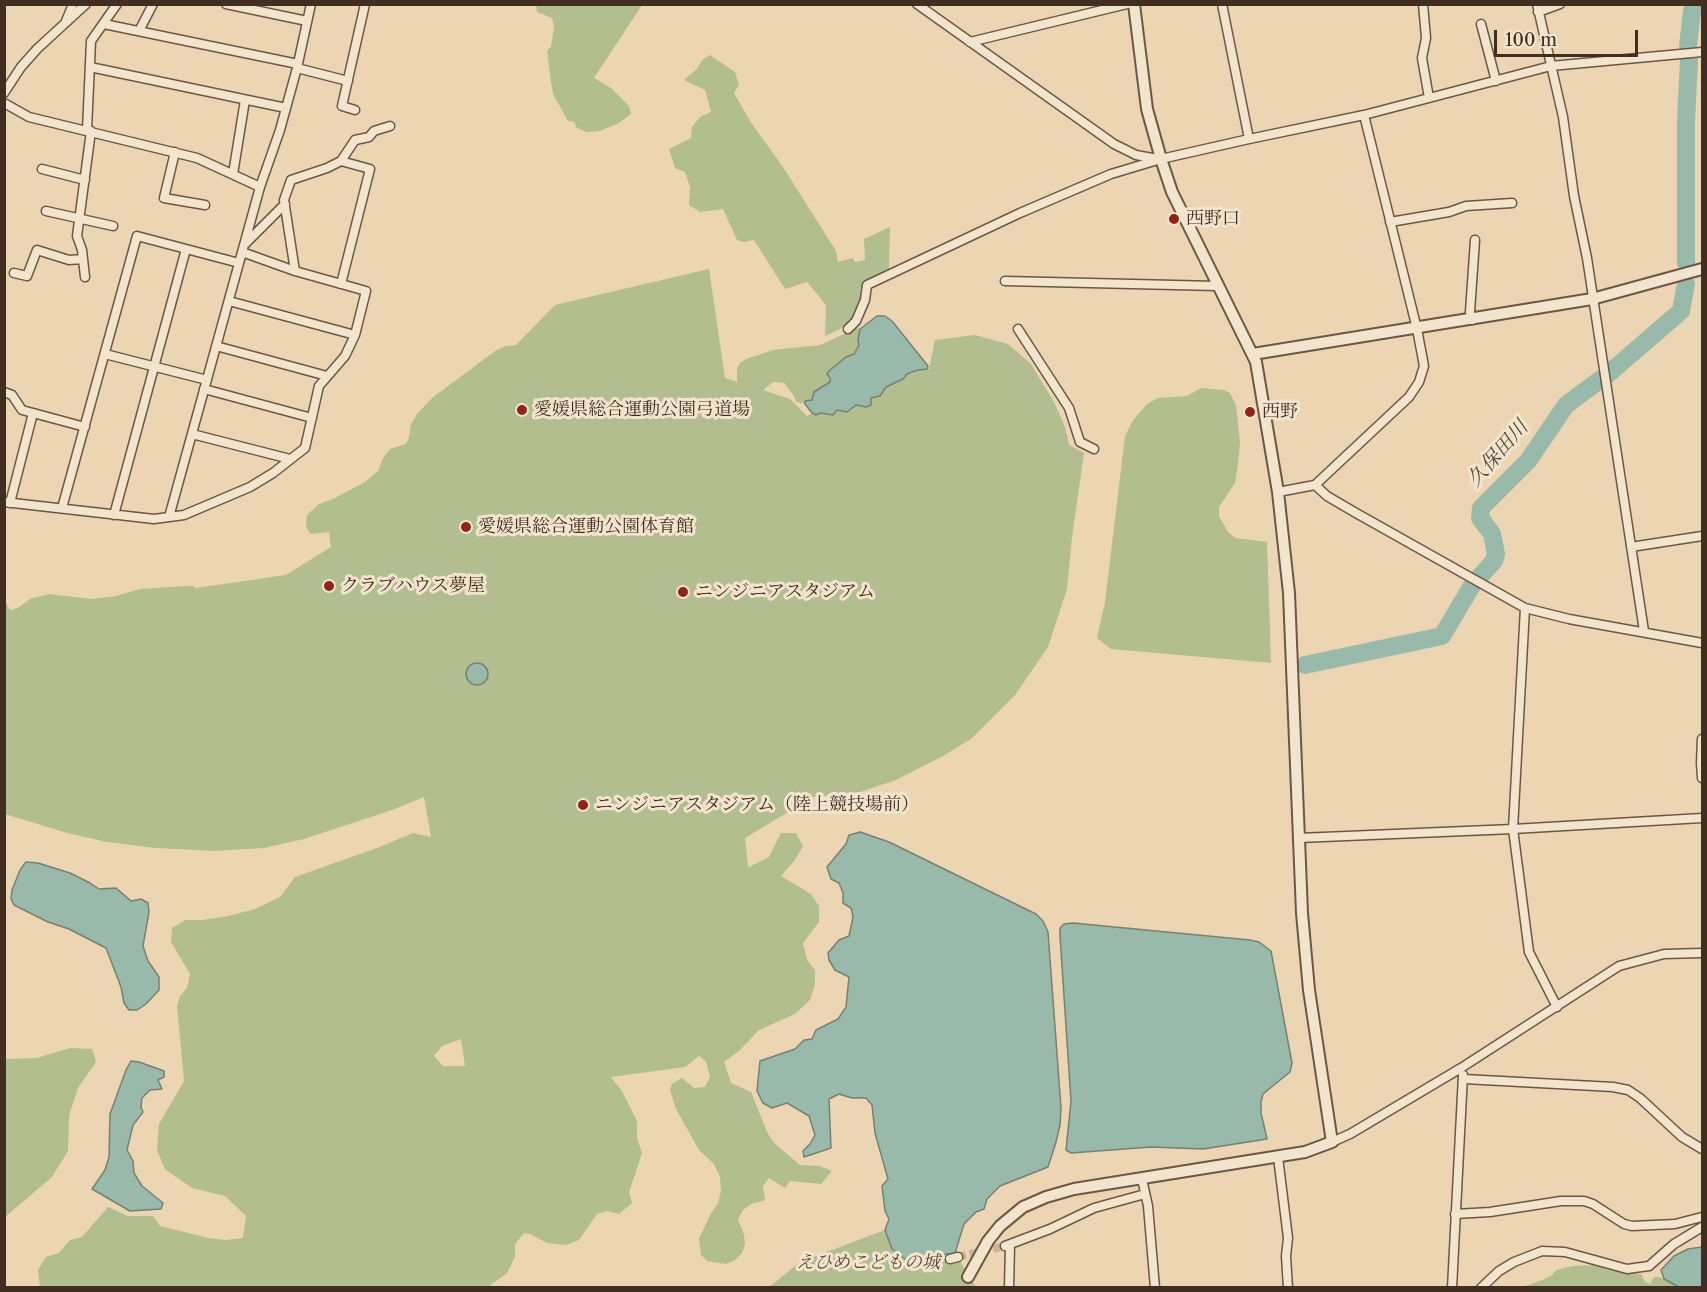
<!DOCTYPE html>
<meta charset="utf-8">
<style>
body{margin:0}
#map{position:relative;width:1707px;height:1292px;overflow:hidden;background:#ecd5b3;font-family:"Libre Caslon Text",serif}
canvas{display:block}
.frame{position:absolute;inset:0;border:6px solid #422d21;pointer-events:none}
.scale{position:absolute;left:1494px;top:30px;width:144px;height:27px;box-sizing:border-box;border:3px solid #422d21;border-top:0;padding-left:8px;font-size:18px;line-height:21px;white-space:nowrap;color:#422d21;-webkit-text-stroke:4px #f3e4ce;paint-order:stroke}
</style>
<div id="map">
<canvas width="1707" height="1292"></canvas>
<div class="frame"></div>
<div class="scale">100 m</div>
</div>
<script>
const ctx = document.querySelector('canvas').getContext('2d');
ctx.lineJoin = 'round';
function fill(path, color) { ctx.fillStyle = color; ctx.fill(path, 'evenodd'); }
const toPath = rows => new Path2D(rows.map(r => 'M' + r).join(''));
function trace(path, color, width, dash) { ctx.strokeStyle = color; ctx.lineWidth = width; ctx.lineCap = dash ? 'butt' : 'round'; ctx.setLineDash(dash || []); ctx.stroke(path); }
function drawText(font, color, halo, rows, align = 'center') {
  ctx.font = font + ' "Libre Caslon Text","Noto Serif JP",serif'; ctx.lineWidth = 6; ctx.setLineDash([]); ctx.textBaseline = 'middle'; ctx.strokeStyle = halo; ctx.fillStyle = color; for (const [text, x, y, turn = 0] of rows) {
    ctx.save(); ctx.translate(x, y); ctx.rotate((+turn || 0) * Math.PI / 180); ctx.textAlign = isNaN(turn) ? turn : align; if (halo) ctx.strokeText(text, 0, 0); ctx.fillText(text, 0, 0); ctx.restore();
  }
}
fill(toPath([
 [536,5,642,5,594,78,611,88,629,106,631,114,619,123,600,131,587,132,577,128,574,122,568,121,553,94,551,82,547,51,551,47,554,27,552,18,537,12],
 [710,55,735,72,739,85,734,93,752,124,783,167,836,251,838,262,853,258,855,262,865,260,864,239,890,227,889,269,865,281,860,304,854,320,849,326,845,325,840,329,825,336,826,305,807,282,785,289,754,240,743,242,737,240,723,209,700,212,689,205,690,187,685,172,675,168,669,149,691,138,692,127,700,117,711,112,705,90,684,80,697,69,702,60],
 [709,269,725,378,737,382,737,369,740,363,746,359,773,350,820,345,857,328,860,329,861,333,859,345,854,354,830,378,830,382,814,392,812,400,805,401,805,404,796,402,794,396,784,383,773,382,763,390,790,399,807,416,812,413,816,415,820,413,825,413,852,409,856,405,866,407,871,398,880,396,886,387,903,379,907,374,912,374,918,370,929,369,935,340,975,335,1008,344,1031,364,1054,402,1065,427,1069,445,1084,453,1072,537,1067,589,1048,647,1015,695,971,739,943,756,896,780,860,792,813,797,745,838,748,866,749,867,769,857,781,833,796,833,803,846,795,860,781,876,811,894,819,906,819,922,803,943,807,960,815,970,815,984,810,1000,795,1014,759,1030,739,1051,724,1062,731,1083,751,1092,767,1132,774,1143,800,1165,820,1166,832,1171,821,1184,790,1181,785,1188,769,1178,763,1186,765,1200,751,1204,743,1210,738,1219,744,1235,745,1244,742,1253,735,1260,726,1264,707,1261,701,1255,699,1239,710,1215,718,1203,721,1191,720,1177,714,1164,699,1150,676,1109,670,1090,672,1084,682,1078,694,1088,705,1087,710,1077,706,1062,699,1056,685,1067,611,1077,622,1091,637,1121,637,1138,642,1153,629,1192,632,1203,619,1214,606,1211,597,1214,579,1240,566,1245,547,1243,530,1234,524,1233,515,1244,515,1257,507,1273,488,1287,40,1287,38,1270,46,1257,59,1253,70,1240,82,1237,108,1207,128,1216,153,1216,160,1226,209,1238,225,1240,243,1238,246,1216,225,1196,192,1188,165,1169,157,1150,159,1124,184,1081,177,1006,180,996,187,988,190,974,171,942,172,928,185,920,202,920,228,916,255,909,280,897,295,877,377,848,413,833,431,837,424,797,392,810,304,839,264,848,215,851,155,848,107,842,67,833,5,814,5,601,10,610,18,608,30,599,49,594,91,599,116,596,140,589,185,586,193,586,196,588,286,575,331,547,329,532,310,534,306,526,307,515,319,504,333,499,365,482,378,471,383,458,390,449,406,444,409,437,411,424,417,414,432,398,495,351,506,346,516,345,555,305],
 [461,1039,465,1066,443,1066,434,1056,442,1046],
 [1201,388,1224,390,1230,393,1236,405,1240,441,1238,464,1235,483,1219,507,1219,516,1228,532,1235,538,1267,542,1271,663,1111,649,1097,638,1105,602,1125,436,1133,420,1147,404,1158,398,1187,396],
 [70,1048,92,1049,96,1062,78,1088,69,1116,68,1151,52,1177,5,1217,5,1059,37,1058],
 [885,1230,892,1249,905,1259,955,1253,976,1287,768,1288,800,1262],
 [1600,1265,1619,1272,1641,1274,1645,1282,1650,1284,1654,1277,1659,1277,1679,1287,1519,1288,1543,1280,1552,1275,1556,1270,1573,1266]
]), '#b2be90');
const water = toPath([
 [877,316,885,316,892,321,928,366,927,369,918,370,907,374,903,379,886,387,880,396,871,398,871,405,866,407,856,405,847,412,837,410,833,415,820,413,816,415,812,413,805,404,805,401,812,400,814,392,830,382,830,378,827,374,829,371,846,357,854,354,859,345,858,340,860,329,877,316],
 '466 674a11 11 0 1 1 22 0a11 11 0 1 1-22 0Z',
 [860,832,889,842,1036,914,1043,921,1048,932,1061,1108,1060,1125,1056,1142,1048,1167,1000,1186,987,1199,984,1209,976,1212,964,1224,955,1253,905,1259,892,1249,885,1230,889,1219,885,1211,882,1186,888,1179,875,1133,872,1105,866,1098,852,1098,839,1094,829,1099,831,1148,804,1157,803,1151,810,1144,815,1135,809,1116,787,1103,772,1108,763,1103,757,1091,760,1061,795,1049,804,1040,812,1039,816,1030,838,1019,846,1007,849,977,835,970,829,960,828,953,839,940,849,936,853,917,851,908,843,903,843,893,839,883,831,879,827,867,846,844,849,835,860,832],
 [26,862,38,863,70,873,90,883,99,889,116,888,131,901,141,899,148,903,149,912,143,946,148,961,159,977,159,990,146,1004,137,1010,129,1010,124,1003,121,987,106,948,69,929,48,922,14,905,11,899,12,890,20,870,26,862],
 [1073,923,1250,940,1259,942,1271,951,1292,1063,1290,1072,1263,1094,1261,1102,1261,1113,1267,1139,1203,1149,1151,1147,1071,1153,1066,1150,1071,1101,1060,936,1060,928,1064,924,1073,923],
 [131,1061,139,1062,164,1071,164,1077,158,1080,162,1089,150,1090,142,1098,141,1107,143,1112,133,1125,127,1150,133,1161,134,1173,142,1186,163,1203,161,1209,130,1211,92,1189,105,1170,109,1157,110,1114,126,1070,131,1061],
 [1702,1247,1702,1287,1679,1287,1664,1279,1661,1270,1674,1256,1688,1249,1702,1247]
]);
fill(water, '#99b9aa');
trace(water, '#768173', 1.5);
trace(toPath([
 [1688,46,1692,11,1695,4],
 [1686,263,1686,121,1689,60],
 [1607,375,1681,311,1686,284],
 [1305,665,1442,636,1473,584,1494,561,1496,554,1492,534,1480,518,1481,508,1528,461,1566,405,1601,379]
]), '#99b9aa', 18);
trace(toPath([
 [958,1257,1005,1246]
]), '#cab396', 8, [8, 4]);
const minor = toPath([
 [226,4,307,21],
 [917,4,1114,144,1136,155,1158,159],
 [1222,4,1249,139],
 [1423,4,1426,38,1422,58,1429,98],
 [1537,4,1563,117,1574,196,1587,258,1644,631],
 [1538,12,1560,4],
 [66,21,73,4],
 [104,24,298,64],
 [1481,24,1496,81],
 [139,31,153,4],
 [970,42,1127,4],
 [90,67,286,108],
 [297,68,348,81],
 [4,93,21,67,37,49,86,4],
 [4,103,29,117,197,158,260,187],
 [355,110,342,106,365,4],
 [87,130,91,41,117,4],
 [175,152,164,198,205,205],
 [341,161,370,169,341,284],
 [42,169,85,180],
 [233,174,245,100],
 [46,211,113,226],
 [1390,222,1449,212,1466,206,1512,203],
 [245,244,285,204],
 [295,271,284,200,291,180,327,168,341,161,355,140,369,137,374,131,390,126],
 [14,273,27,276,37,250,69,260,83,259],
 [85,277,82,250,77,236,91,131],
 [1005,281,1217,286],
 [229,301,355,335],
 [1472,320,1470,312,1475,240],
 [848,329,856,321,865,300,867,285,1020,213,1111,174,1161,159,1249,139,1364,115,1551,66,1702,52],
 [1018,329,1069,408,1080,442,1094,449],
 [216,346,327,376],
 [105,354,207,380],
 [204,389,312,418],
 [4,392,12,395,22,410,85,427],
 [192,434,290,459],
 [1315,485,1327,496,1356,513,1525,608,1569,619,1702,643],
 [1278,492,1315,485,1409,397,1419,382,1424,366,1417,329,1364,115],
 [4,502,154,519,184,515,250,487,273,473,305,448,319,386,345,356,355,335,366,291,295,271,242,252],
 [10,503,33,413],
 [62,508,137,236,239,263],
 [114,515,186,249],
 [169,517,260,187,280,130,297,68,311,4],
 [1631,547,1702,536],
 [1525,608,1513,829,1529,952,1557,1007],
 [1702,739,1701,763,1702,778],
 [1299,838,1513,829,1702,818],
 [1464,1079,1613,1087,1628,1090,1640,1098,1682,1137,1702,1149],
 [1332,1142,1350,1134,1461,1068,1619,966,1664,954,1702,953],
 [1278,1157,1288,1238,1286,1256,1288,1288],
 [1142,1179,1148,1206,1155,1288],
 [1455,1214,1490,1212,1561,1201,1584,1201,1593,1204,1624,1224,1632,1226,1675,1224,1702,1217],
 [1005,1246,1050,1229,1094,1208,1145,1194],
 [950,1259,958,1257],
 [1009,1288,1010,1245],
 [1452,1288,1463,1075],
 [1481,1288,1499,1271,1514,1262,1542,1251,1565,1252,1627,1269,1649,1266,1674,1244,1702,1227]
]);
const tertiary = toPath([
 [1253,354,1592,299,1702,269],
 [968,1277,988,1241,1000,1226,1023,1207,1046,1197,1074,1189,1305,1152,1332,1142,1309,990,1302,913,1289,593,1278,492,1256,362,1172,192,1161,159,1147,109,1134,4]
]);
trace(minor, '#6c5746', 11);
trace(tertiary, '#6c5746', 14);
trace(minor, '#f3e4ce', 8);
trace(tertiary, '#f3e4ce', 10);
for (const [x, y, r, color] of [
 [1174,219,6,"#8f2418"],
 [522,410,6,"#8f2418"],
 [1250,412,6,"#8f2418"],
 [466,527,6,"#8f2418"],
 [329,586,6,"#8f2418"],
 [683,592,6,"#8f2418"],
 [583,805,6,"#8f2418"]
]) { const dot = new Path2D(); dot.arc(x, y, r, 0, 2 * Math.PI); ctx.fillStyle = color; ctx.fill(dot); trace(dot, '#f3e4ce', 2); }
drawText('18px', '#422d21', '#f3e4ce', [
 ["西野口",1186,219],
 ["愛媛県総合運動公園弓道場",534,410],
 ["西野",1262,412],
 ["愛媛県総合運動公園体育館",478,527],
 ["クラブハウス夢屋",341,586],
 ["ニンジニアスタジアム",695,592],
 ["ニンジニアスタジアム（陸上競技場前）",595,805]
], 'left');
drawText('italic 18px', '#584a37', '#f3e4ce', [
 ["えひめこどもの城",868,1263]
]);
drawText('italic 20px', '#53493c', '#f3e4ce', [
 ["久保田川",1498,454,-49]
]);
</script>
